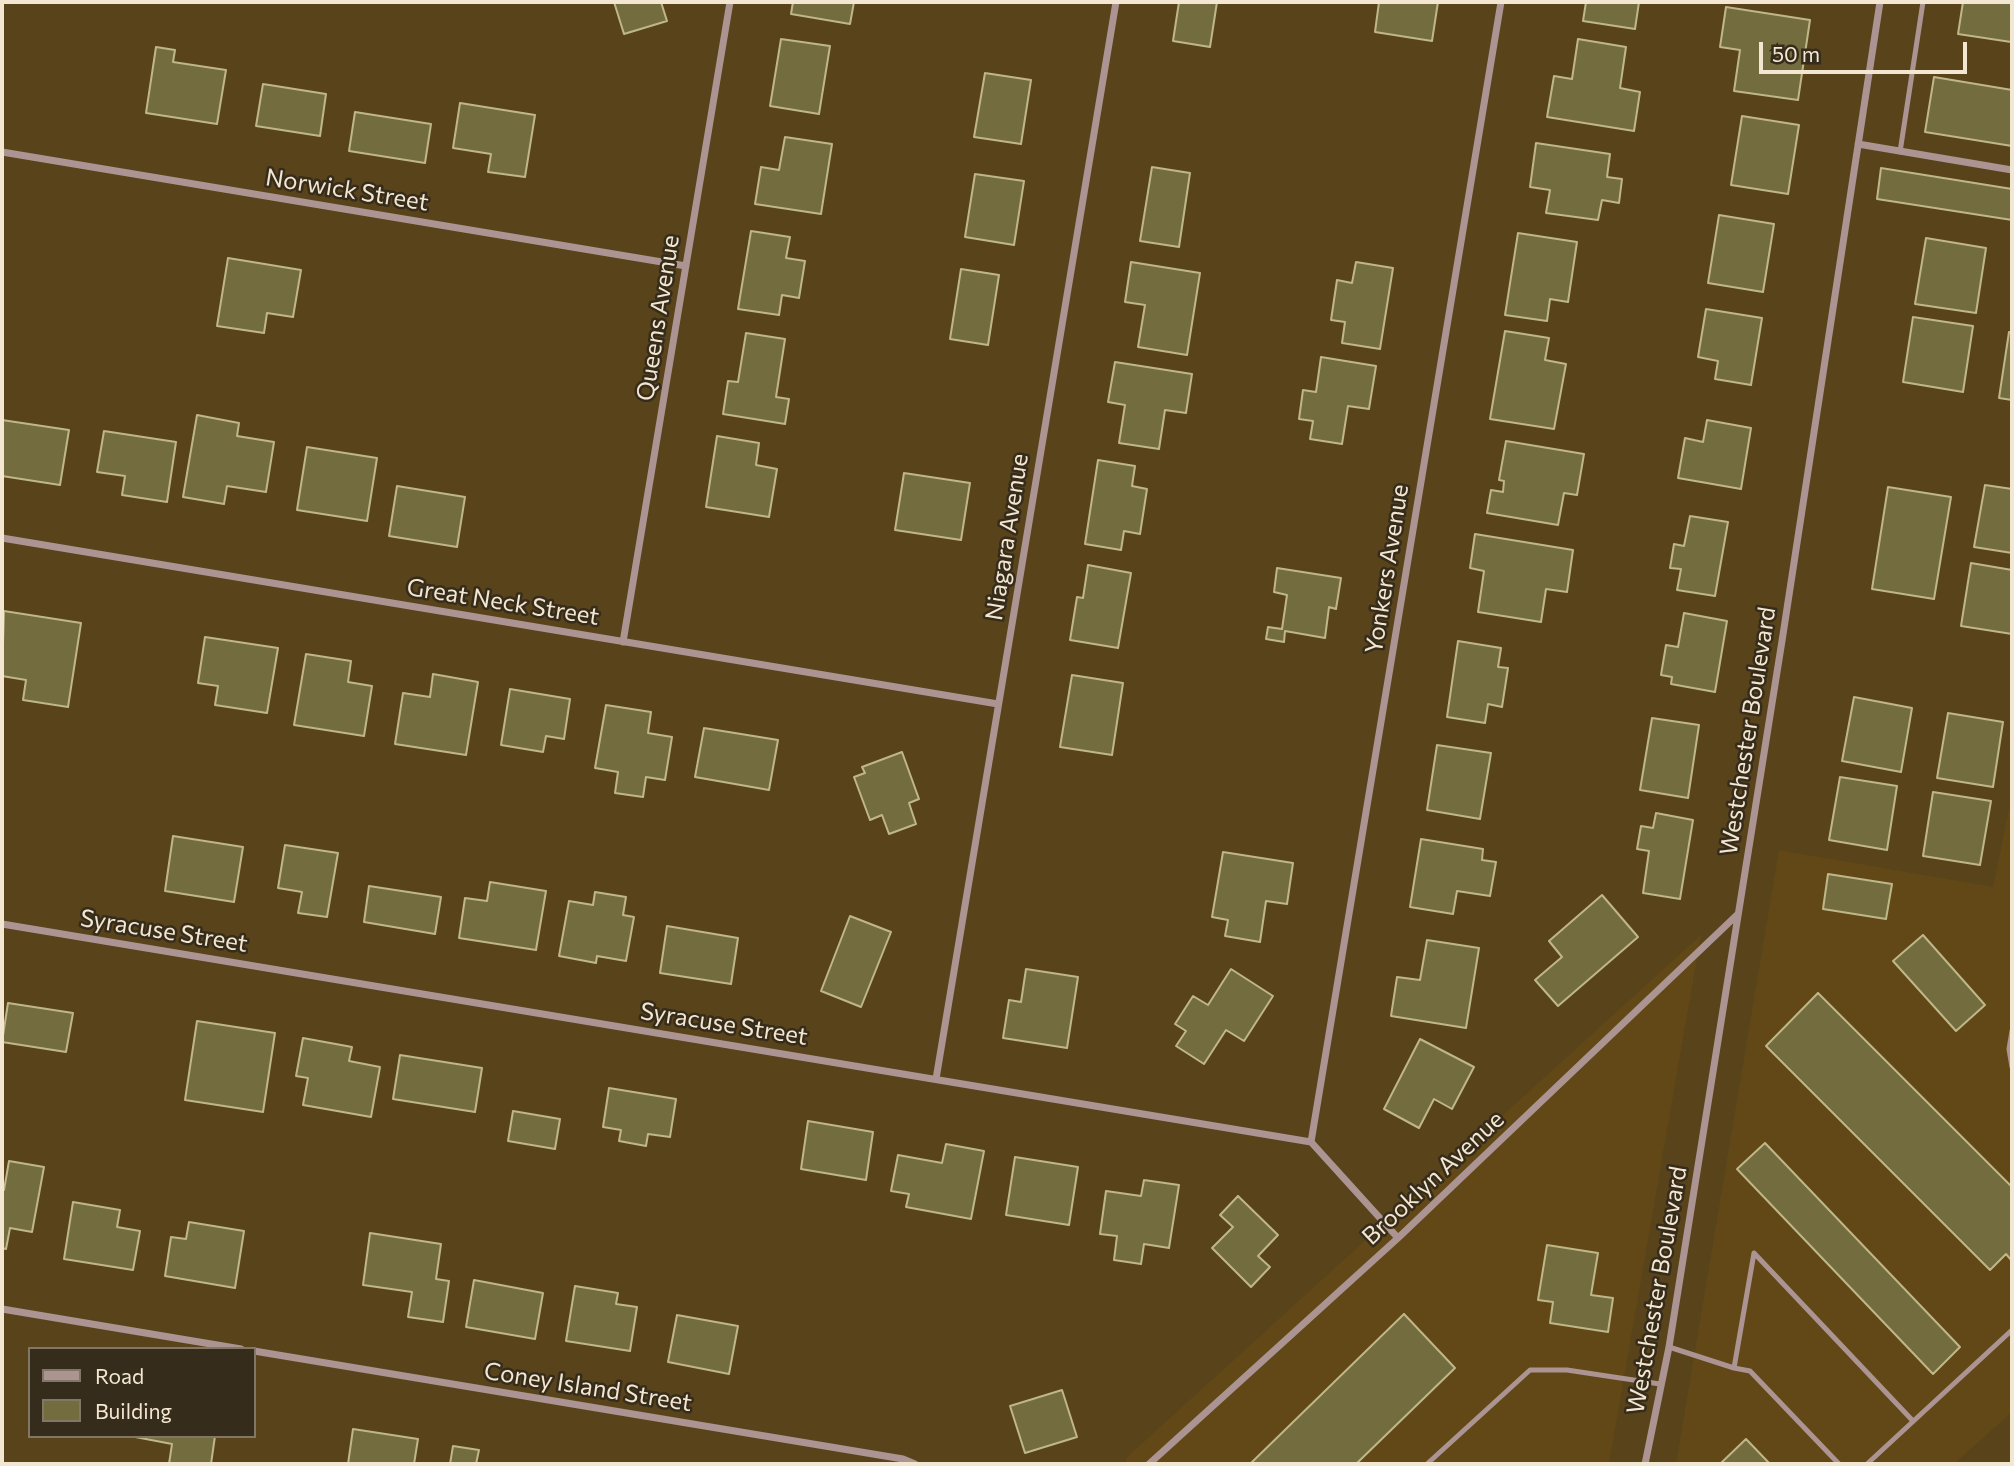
<!DOCTYPE html>
<style>
body{margin:0}
#map{position:relative;width:2014px;height:1466px;overflow:hidden;background:#59431b;font-family:Commissioner,sans-serif}
canvas{display:block}
.frame{position:absolute;inset:0;border:4px solid #f4e7d1;pointer-events:none}
.legend{position:absolute;left:28px;top:1347px;width:228px;height:91px;box-sizing:border-box;background:#362c1b;border:2px solid #827764;margin:0;padding:9px 12px;list-style:none;font-size:21px;color:#f4e7d1}
.legend li{display:flex;align-items:center;gap:14px;height:35px}
.legend b{width:35px;border:2px solid #827764}
.scale{position:absolute;left:1759px;top:42px;width:208px;height:32px;box-sizing:border-box;border:4px solid #f4e7d1;border-top:0;padding-left:9px;font-size:21px;line-height:24px;white-space:nowrap;color:#f4e7d1;-webkit-text-stroke:5px #362c1b;paint-order:stroke}
</style>
<div id="map">
<canvas width="2014" height="1466"></canvas>
<div class="frame"></div>
<ul class="legend">
<li><b style="height:9px;background:#ac9493"></b>Road</li>
<li><b style="height:19px;background:#736c3f"></b>Building</li>
</ul>
<div class="scale">50 m</div>
</div>
<script>
const ctx = document.querySelector('canvas').getContext('2d');
ctx.lineJoin = 'round';
function fill(path, color) { ctx.fillStyle = color; ctx.fill(path, 'evenodd'); }
const toPath = rows => new Path2D(rows.map(r => 'M' + r).join(''));
function trace(path, color, width, dash) { ctx.strokeStyle = color; ctx.lineWidth = width; ctx.lineCap = dash ? 'butt' : 'round'; ctx.setLineDash(dash || []); ctx.stroke(path); }
function drawText(font, color, halo, rows, align = 'center') {
  ctx.font = font + ' Commissioner,sans-serif'; ctx.lineWidth = 5; ctx.setLineDash([]); ctx.textBaseline = 'middle'; ctx.strokeStyle = halo; ctx.fillStyle = color; for (const [text, x, y, turn = 0] of rows) {
    ctx.save(); ctx.translate(x, y); ctx.rotate((+turn || 0) * Math.PI / 180); ctx.textAlign = isNaN(turn) ? turn : align; if (halo) ctx.strokeText(text, 0, 0); ctx.fillText(text, 0, 0); ctx.restore();
  }
}
fill(toPath([
 [2012,795,2012,1412,1954,1464,1676,1464,1779,850,1993,887],
 [1701,935,1609,1464,1129,1464,1125,1459]
]), '#624816');
const building = toPath([
 [614,2,661,2,667,21,624,34,614,2],
 [793,2,854,2,850,24,791,14,793,2],
 [1179,2,1217,2,1210,47,1173,41,1179,2],
 [1379,2,1438,2,1432,41,1375,32,1379,2],
 [1586,2,1639,2,1635,29,1583,21,1586,2],
 [1963,2,2012,2,2011,42,1958,34,1963,2],
 [1726,7,1810,20,1798,100,1734,91,1740,50,1720,47,1726,7],
 [781,39,830,46,819,114,770,106,781,39],
 [1578,39,1626,47,1620,88,1640,92,1634,131,1547,117,1554,76,1572,79,1578,39],
 [156,47,175,50,173,62,226,70,217,124,146,113,156,47],
 [985,73,1031,80,1021,144,974,137,985,73],
 [1934,77,2012,90,2012,146,1925,132,1934,77],
 [263,84,326,94,320,136,256,126,263,84],
 [460,103,535,115,525,177,488,172,491,154,453,148,460,103],
 [355,112,431,124,425,163,349,151,355,112],
 [1742,116,1799,125,1788,194,1731,185,1742,116],
 [785,137,832,144,821,214,755,204,761,167,779,170,785,137],
 [1536,143,1610,154,1607,177,1622,179,1619,203,1602,200,1598,220,1546,213,1550,190,1530,187,1536,143],
 [1152,167,1190,173,1179,247,1140,241,1152,167],
 [1881,168,2012,189,2012,220,1877,199,1881,168],
 [975,174,1024,181,1014,245,965,237,975,174],
 [1719,215,1774,224,1763,292,1708,283,1719,215],
 [751,231,790,237,786,258,805,261,799,298,782,295,779,315,738,309,751,231],
 [1518,233,1577,242,1568,302,1550,299,1547,321,1505,315,1518,233],
 [1926,238,1986,248,1976,313,1915,304,1926,238],
 [228,258,301,270,293,317,267,313,264,333,217,326,228,258],
 [1131,262,1200,273,1187,355,1138,347,1145,305,1125,302,1131,262],
 [1356,262,1393,268,1380,349,1342,343,1345,322,1331,320,1337,280,1352,283,1356,262],
 [961,269,999,275,988,345,950,339,961,269],
 [1706,309,1762,318,1751,385,1715,379,1718,361,1698,357,1706,309],
 [1913,317,1973,326,1963,392,1903,382,1913,317],
 [1505,331,1549,338,1545,360,1566,364,1554,429,1490,419,1505,331],
 [2009,332,2012,332,2012,400,1999,398,2009,332],
 [746,333,785,339,776,397,789,399,785,424,723,414,728,381,738,382,746,333],
 [1321,357,1376,366,1369,409,1348,406,1342,444,1310,439,1313,421,1299,419,1303,390,1316,392,1321,357],
 [1115,362,1192,374,1186,413,1165,410,1159,449,1119,443,1125,405,1108,402,1115,362],
 [197,415,239,423,237,436,274,442,266,492,227,486,224,504,183,497,197,415],
 [2,420,69,430,60,485,2,476,2,420],
 [1707,420,1751,428,1741,489,1678,478,1685,438,1703,442,1707,420],
 [104,431,176,442,167,502,122,495,125,476,97,472,104,431],
 [717,436,759,443,756,465,777,469,769,517,706,507,717,436],
 [1506,441,1584,454,1577,495,1564,493,1558,525,1487,513,1491,490,1503,492,1504,481,1499,480,1506,441],
 [307,447,377,458,367,521,297,510,307,447],
 [1098,460,1135,466,1132,486,1147,489,1140,534,1124,531,1121,550,1085,544,1098,460],
 [904,473,970,483,961,540,895,530,904,473],
 [1985,485,2012,489,2012,553,1974,547,1985,485],
 [397,486,465,497,457,547,389,536,397,486],
 [1888,487,1951,497,1934,599,1872,589,1888,487],
 [1690,516,1728,522,1715,596,1677,590,1681,569,1670,568,1674,544,1684,546,1690,516],
 [1475,534,1573,550,1567,592,1546,589,1541,622,1478,612,1484,571,1470,568,1475,534],
 [1971,563,2012,570,2012,634,1961,626,1971,563],
 [1088,565,1131,573,1118,648,1070,640,1077,597,1083,598,1088,565],
 [1277,568,1341,578,1336,609,1329,607,1325,638,1285,631,1284,642,1266,639,1268,627,1282,629,1287,595,1274,592,1277,568],
 [4,611,81,623,68,707,23,700,26,680,2,676,4,611],
 [1684,613,1727,621,1715,692,1671,684,1672,677,1661,675,1666,645,1678,647,1684,613],
 [205,637,278,648,267,713,215,705,218,686,198,683,205,637],
 [1458,641,1501,648,1498,667,1508,668,1502,707,1488,704,1485,723,1447,717,1458,641],
 [306,654,351,661,348,682,372,686,364,736,294,725,306,654],
 [433,674,478,682,466,755,395,744,403,693,430,697,433,674],
 [1072,675,1123,683,1112,755,1060,747,1072,675],
 [510,689,570,699,564,739,546,736,543,752,501,745,510,689],
 [1854,697,1912,708,1901,772,1842,761,1854,697],
 [606,705,651,712,648,733,672,737,665,780,646,777,643,797,615,793,618,772,595,768,606,705],
 [1948,713,2003,722,1993,787,1937,778,1948,713],
 [1652,718,1699,725,1688,798,1640,790,1652,718],
 [704,728,778,740,769,790,695,777,704,728],
 [1437,745,1491,753,1480,819,1427,810,1437,745],
 [902,752,919,799,909,803,916,824,889,834,882,815,870,820,854,777,865,773,862,767,902,752],
 [1840,777,1897,786,1887,850,1829,840,1840,777],
 [1933,792,1991,801,1980,865,1923,856,1933,792],
 [1656,813,1693,820,1680,899,1643,893,1649,851,1637,849,1641,826,1653,828,1656,813],
 [173,836,243,847,234,902,165,891,173,836],
 [1421,839,1483,849,1482,860,1496,862,1490,896,1457,891,1453,914,1410,907,1421,839],
 [285,845,338,853,327,917,298,913,302,892,278,888,285,845],
 [1223,852,1293,863,1287,904,1266,901,1260,942,1225,936,1228,920,1212,917,1223,852],
 [1828,874,1892,884,1886,919,1823,909,1828,874],
 [490,882,546,891,536,950,459,938,465,898,487,901,490,882],
 [369,886,441,897,435,934,364,922,369,886],
 [595,892,626,897,623,915,634,917,626,961,597,956,596,963,559,956,569,901,593,905,595,892],
 [1602,895,1638,937,1558,1006,1535,980,1562,957,1549,941,1602,895],
 [850,916,891,932,861,1007,821,991,850,916],
 [667,926,738,938,731,984,660,973,667,926],
 [1923,935,1985,1005,1956,1031,1893,961,1923,935],
 [1427,940,1479,948,1466,1028,1391,1016,1397,977,1420,980,1427,940],
 [1026,969,1078,977,1067,1048,1003,1038,1009,1000,1021,1002,1026,969],
 [1231,969,1273,996,1244,1041,1226,1030,1204,1064,1176,1046,1186,1031,1175,1024,1193,996,1208,1005,1231,969],
 [1818,993,2012,1187,2012,1261,2006,1254,1990,1270,1766,1046,1818,993],
 [8,1003,73,1013,66,1052,2,1042,8,1003],
 [197,1021,275,1033,263,1112,185,1100,197,1021],
 [303,1038,352,1047,349,1061,380,1067,371,1117,303,1105,308,1078,296,1076,303,1038],
 [1420,1039,1474,1067,1452,1109,1434,1099,1419,1128,1384,1109,1420,1039],
 [400,1055,482,1068,475,1112,393,1099,400,1055],
 [609,1088,676,1099,670,1137,648,1134,646,1146,619,1141,621,1130,603,1127,609,1088],
 [513,1111,560,1119,555,1149,508,1141,513,1111],
 [808,1121,873,1132,866,1180,801,1169,808,1121],
 [1765,1143,1960,1347,1933,1374,1737,1169,1765,1143],
 [946,1144,984,1151,971,1219,906,1207,909,1194,891,1191,898,1155,942,1163,946,1144],
 [1015,1157,1078,1167,1069,1225,1006,1215,1015,1157],
 [9,1161,44,1167,32,1232,10,1228,6,1249,2,1248,2,1190,4,1190,9,1161],
 [1144,1180,1179,1185,1169,1248,1144,1244,1141,1264,1114,1260,1117,1236,1100,1234,1106,1191,1141,1196,1144,1180],
 [1238,1196,1278,1235,1258,1256,1270,1267,1251,1287,1212,1248,1233,1227,1220,1215,1238,1196],
 [73,1202,120,1210,117,1227,140,1231,133,1270,64,1259,73,1202],
 [189,1222,244,1231,235,1288,165,1276,171,1237,186,1239,189,1222],
 [370,1233,441,1244,436,1279,449,1281,443,1322,408,1317,412,1292,363,1285,370,1233],
 [1547,1245,1598,1253,1591,1295,1613,1298,1608,1332,1550,1323,1553,1302,1538,1300,1547,1245],
 [474,1280,543,1293,535,1339,466,1327,474,1280],
 [575,1286,618,1293,616,1304,637,1307,630,1351,566,1341,575,1286],
 [1404,1314,1455,1368,1356,1464,1250,1464,1404,1314],
 [677,1315,738,1326,729,1374,668,1362,677,1315],
 [1062,1390,1077,1437,1025,1453,1010,1406,1062,1390],
 [353,1429,418,1439,414,1464,348,1464,353,1429],
 [130,1436,215,1436,211,1464,169,1464,172,1444,130,1436],
 [1746,1439,1770,1464,1720,1464,1746,1439],
 [453,1446,479,1450,476,1464,450,1464,453,1446]
]);
fill(building, '#736c3f');
trace(building, '#bfb788', 2);
trace(toPath([
 [1900,152,1923,2],
 [2012,1031,2009,1049,2012,1067],
 [1669,1347,1734,1368,1750,1371,1839,1464],
 [1734,1368,1754,1253,1913,1421],
 [1427,1464,1530,1370,1567,1370,1660,1384],
 [1867,1464,2012,1330]
]), '#ac9493', 5);
trace(toPath([
 [1858,144,2012,170],
 [2,152,686,266],
 [2,538,998,704],
 [623,642,730,2],
 [2,924,1311,1142,1398,1238],
 [936,1079,1116,2],
 [1311,1142,1501,2],
 [2,1309,241,1349],
 [254,1351,903,1459,915,1464],
 [1149,1464,1398,1238,1738,914],
 [1645,1464,1669,1347,1782,641,1880,2]
]), '#ac9493', 7);
drawText('24px', '#f4e7d1', '#362c1b', [
 ["Norwick Street",347,190,9],
 ["Queens Avenue",658,318,-81],
 ["Niagara Avenue",1007,537,-81],
 ["Yonkers Avenue",1387,569,-81],
 ["Great Neck Street",503,602,9],
 ["Westchester Boulevard",1748,731,-81],
 ["Syracuse Street",164,931,9],
 ["Syracuse Street",724,1024,9],
 ["Brooklyn Avenue",1433,1178,-43],
 ["Westchester Boulevard",1657,1290,-80],
 ["Coney Island Street",588,1387,9]
]);
</script>
